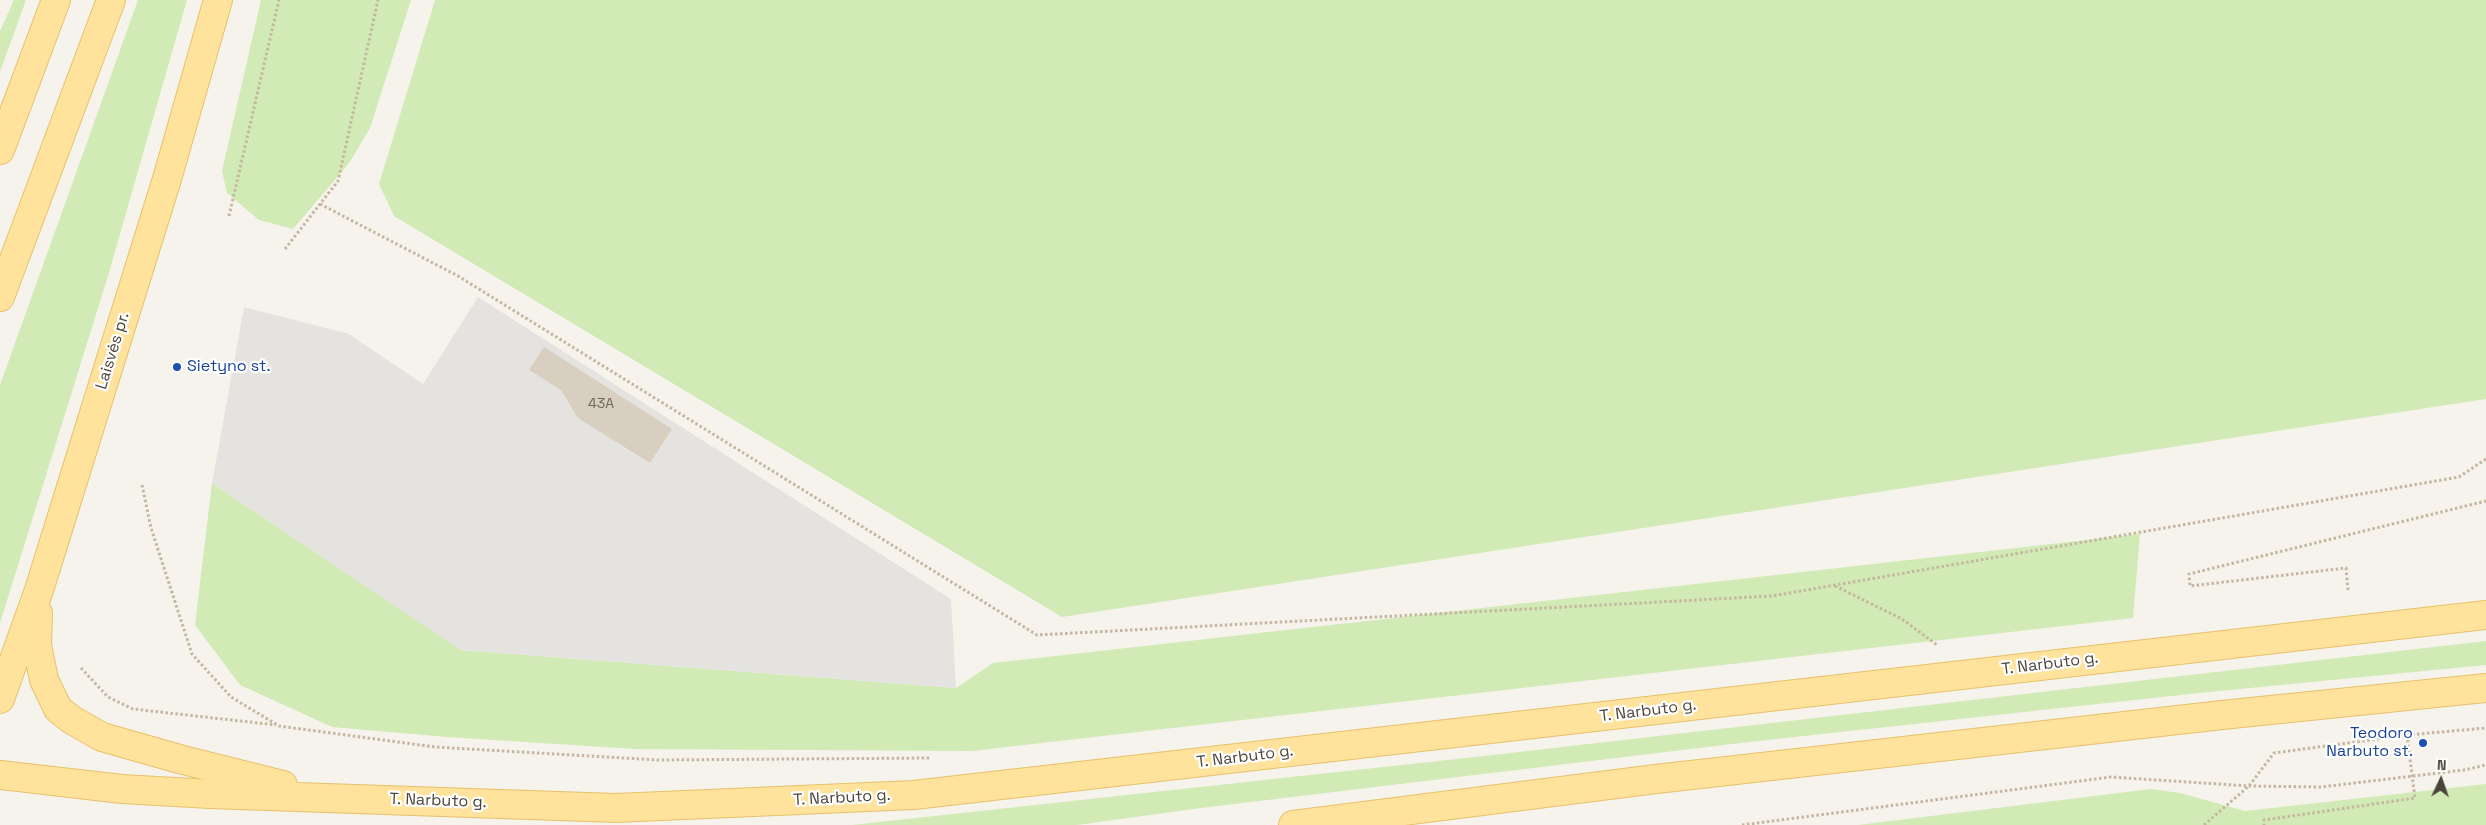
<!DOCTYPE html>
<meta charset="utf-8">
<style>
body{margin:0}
#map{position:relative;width:2486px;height:825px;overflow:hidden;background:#f6f3ec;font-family:"Space Grotesk",sans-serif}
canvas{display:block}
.north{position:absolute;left:2416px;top:755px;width:50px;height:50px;-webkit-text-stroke:4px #fff;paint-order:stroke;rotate:3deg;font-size:14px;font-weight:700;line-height:20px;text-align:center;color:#4b4439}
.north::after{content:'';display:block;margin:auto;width:18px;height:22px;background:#4b4439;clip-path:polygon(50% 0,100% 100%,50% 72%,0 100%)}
</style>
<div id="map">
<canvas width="2486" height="825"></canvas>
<div class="north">N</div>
</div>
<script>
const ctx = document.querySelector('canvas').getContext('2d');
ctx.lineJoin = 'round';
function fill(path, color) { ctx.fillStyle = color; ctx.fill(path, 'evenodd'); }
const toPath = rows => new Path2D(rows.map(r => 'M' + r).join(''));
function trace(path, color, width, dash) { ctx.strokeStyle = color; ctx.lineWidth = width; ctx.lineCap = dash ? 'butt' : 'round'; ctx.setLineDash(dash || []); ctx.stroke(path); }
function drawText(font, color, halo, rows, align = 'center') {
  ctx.font = font + ' "Space Grotesk",sans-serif'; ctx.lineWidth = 4.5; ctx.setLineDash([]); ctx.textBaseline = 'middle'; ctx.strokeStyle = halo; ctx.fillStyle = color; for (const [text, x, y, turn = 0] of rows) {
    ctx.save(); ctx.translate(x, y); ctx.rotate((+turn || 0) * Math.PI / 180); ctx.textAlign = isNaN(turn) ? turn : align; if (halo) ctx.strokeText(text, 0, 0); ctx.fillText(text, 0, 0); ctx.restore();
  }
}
fill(toPath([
 [14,0,26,0,0,72,0,31],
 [138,0,187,0,108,276,0,623,0,385],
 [261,0,411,0,370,128,350,162,293,229,259,220,227,193,222,171],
 [435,0,2486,0,2486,399,1062,617,394,216,379,184],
 [212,483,461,650,956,688,993,663,2140,534,2133,618,972,751,635,749,447,737,332,727,240,685,195,625],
 [2486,641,2486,665,2199,693,1749,742,1201,808,1077,825,852,825,1484,756],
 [2486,784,2486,825,1858,825,2151,789,2180,793,2245,811]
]), '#d2eab5');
fill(toPath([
 [478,297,951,599,956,688,461,650,212,483,244,307,349,334,423,384]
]), '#e5e3e0');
fill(toPath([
 [544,347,672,429,650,463,578,418,561,390,529,370]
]), '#d8cfc1');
const major = toPath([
 [0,150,56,0],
 [0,297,111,0],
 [38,613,37,645,44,680,58,709,72,720,102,737,183,760,283,785],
 [0,699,39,590,167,179,218,0],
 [0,775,122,789,210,794,616,808,914,795,2486,615],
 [1293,825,1656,779,2222,715,2486,688]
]);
trace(major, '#e6c16a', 30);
trace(toPath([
 [320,204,458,276,1037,635,1772,596,2459,477,2486,459],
 [229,216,279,0],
 [285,249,338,181,378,0],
 [142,485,151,528,192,654,231,697,279,726,435,747,658,760,930,758],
 [1835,586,1902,619,1937,645],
 [2348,590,2346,568,2190,586,2189,574,2486,501],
 [81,668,108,697,133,709,276,725],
 [2407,735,2486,728],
 [1742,825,2111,777,2249,786,2321,787,2464,770,2486,765],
 [2204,825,2249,786,2274,753,2407,735,2415,798,2264,820,2264,825]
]), '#c4b79f', 3, [2.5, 2.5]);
trace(major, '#ffe39c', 28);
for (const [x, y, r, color] of [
 [177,367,5,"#1a4fb4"],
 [2423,743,5,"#1a4fb4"]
]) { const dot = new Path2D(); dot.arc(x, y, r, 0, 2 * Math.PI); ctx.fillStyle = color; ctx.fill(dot); trace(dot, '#fff', 2); }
drawText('14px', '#6e675b', null, [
 ["43A",601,404]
]);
drawText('16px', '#4b4439', '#fff', [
 ["Laisvės pr.",113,351,-73],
 ["T. Narbuto g.",2050,664,-7],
 ["T. Narbuto g.",1648,711,-7],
 ["T. Narbuto g.",1245,757,-7],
 ["T. Narbuto g.",842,798,-3],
 ["T. Narbuto g.",438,801,2]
]);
drawText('16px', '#164399', '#fff', [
 ["Sietyno st.",187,367],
 ["Teodoro",2413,734,"right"],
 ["Narbuto st.",2413,752,"right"]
], 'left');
</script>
